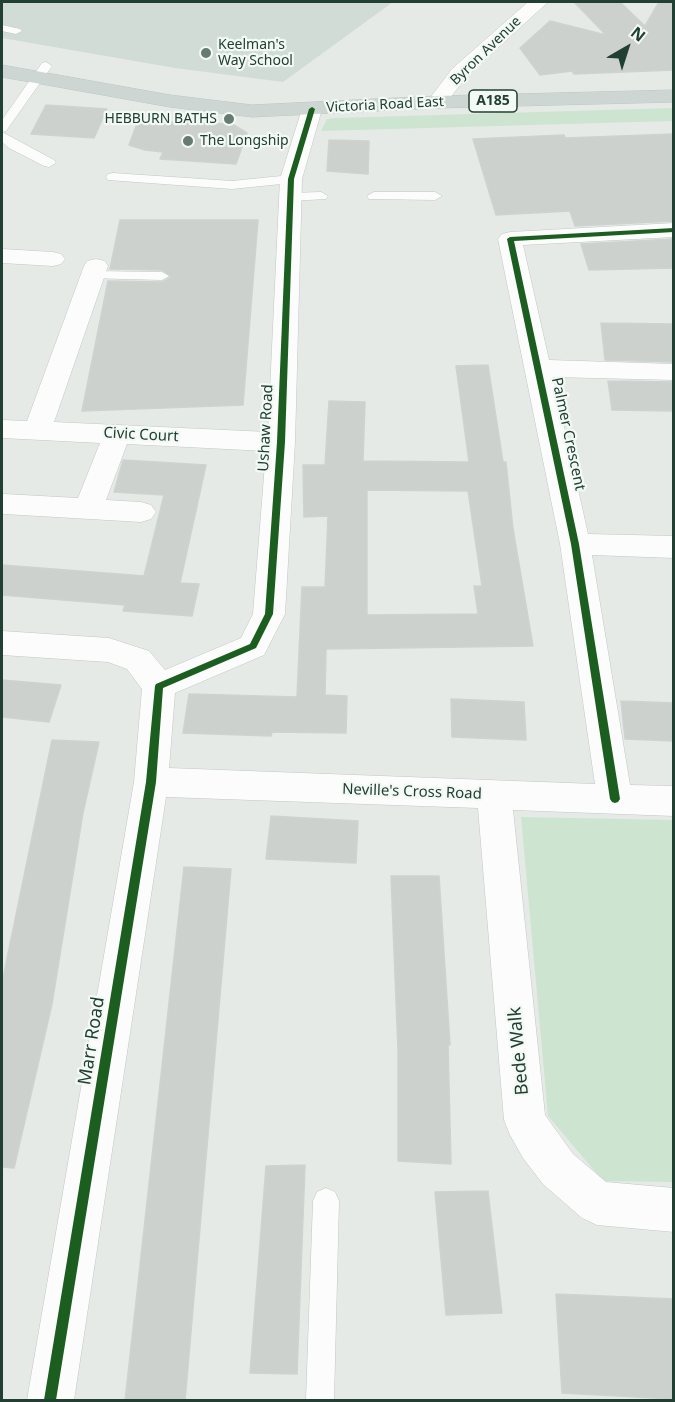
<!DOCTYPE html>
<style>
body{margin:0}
#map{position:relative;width:675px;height:1402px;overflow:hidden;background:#e5eae7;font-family:"Noto Sans",sans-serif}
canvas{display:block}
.frame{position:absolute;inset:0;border:3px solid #213f33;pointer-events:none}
.north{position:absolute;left:597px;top:18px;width:60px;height:60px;-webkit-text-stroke:4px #f3f9f5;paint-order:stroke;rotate:39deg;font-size:16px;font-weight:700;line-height:24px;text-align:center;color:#213f33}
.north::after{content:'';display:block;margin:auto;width:21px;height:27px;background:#213f33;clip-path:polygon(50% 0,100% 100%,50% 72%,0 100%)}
</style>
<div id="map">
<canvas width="675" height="1402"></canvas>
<div class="frame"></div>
<div class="north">N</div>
</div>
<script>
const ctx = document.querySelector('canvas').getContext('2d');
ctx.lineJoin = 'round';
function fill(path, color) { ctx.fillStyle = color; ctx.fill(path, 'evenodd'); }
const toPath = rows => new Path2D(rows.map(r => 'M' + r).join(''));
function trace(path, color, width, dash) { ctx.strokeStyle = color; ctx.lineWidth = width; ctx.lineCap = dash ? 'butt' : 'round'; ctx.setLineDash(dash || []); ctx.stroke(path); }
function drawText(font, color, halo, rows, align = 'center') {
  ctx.font = font + ' "Noto Sans",sans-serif'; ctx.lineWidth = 4.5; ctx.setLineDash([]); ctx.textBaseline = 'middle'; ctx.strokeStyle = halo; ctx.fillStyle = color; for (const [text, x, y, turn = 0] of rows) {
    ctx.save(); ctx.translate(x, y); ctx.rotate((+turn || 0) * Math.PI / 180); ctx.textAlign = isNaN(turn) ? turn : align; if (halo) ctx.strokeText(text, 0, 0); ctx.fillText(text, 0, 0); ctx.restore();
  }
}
fill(toPath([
 [2,2,393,2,283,82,175,68,2,38]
]), '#d2dcd6');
fill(toPath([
 [673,108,673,121,321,131,327,119,336,118],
 [521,817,673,820,673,1182,603,1181,548,1116]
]), '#cde4d1');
const building = toPath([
 [574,2,620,2,645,26,659,2,674,2,674,70,574,74,572,71,540,75,520,48,550,21,606,35,574,2],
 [46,105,107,109,94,138,31,134,46,105],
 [138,121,232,124,247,133,236,164,160,159,163,152,145,150,129,145,138,121],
 [674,134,674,221,575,226,570,211,496,215,473,139,564,135,565,138,674,134],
 [329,140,369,141,368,174,327,171,329,140],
 [120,220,258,220,243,405,82,411,108,281,162,282,171,277,162,270,110,269,120,220],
 [674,239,674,268,589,270,581,244,674,239],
 [601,323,674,324,674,362,605,360,601,323],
 [488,365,503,462,506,462,513,529,533,646,326,649,325,695,347,696,346,733,272,732,271,736,183,733,189,694,297,697,302,587,325,587,328,516,304,517,303,465,325,465,329,401,365,402,363,461,469,462,456,366,488,365],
 [367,490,468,491,482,586,474,586,478,614,367,615,367,490],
 [608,381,674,382,674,411,612,410,608,381],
 [123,460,206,465,180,583,199,584,192,616,123,611,125,605,2,595,2,565,144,576,164,495,114,492,123,460],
 [2,680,61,685,49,722,2,717,2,680],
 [451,699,524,702,526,740,452,737,451,699],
 [621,701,674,703,674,741,625,739,621,701],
 [52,740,99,742,83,813,52,1004,14,1168,2,1167,2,983,52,740],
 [271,816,358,821,356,863,266,859,271,816],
 [184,867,231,869,185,1401,125,1401,184,867],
 [391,876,439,876,450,1045,448,1045,451,1164,398,1161,398,1050,391,876],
 [305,1165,297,1374,250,1373,266,1166,305,1165],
 [488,1191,502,1313,446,1315,435,1192,488,1191],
 [556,1294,674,1299,674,1399,562,1393,556,1294]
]);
fill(building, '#ccd1ce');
trace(building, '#cdd3d0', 1.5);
const lane = toPath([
 [2,25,20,29,22,31,16,34,2,31,2,25],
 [46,62,52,66,6,131,2,132,2,120,42,63,46,62],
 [2,132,54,160,56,163,49,167,44,166,9,148,2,142,2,132],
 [113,173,232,181,291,175,298,179,291,183,232,189,108,180,106,177,108,174,113,173],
 [321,192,328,196,326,199,290,201,283,197,290,193,321,192],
 [374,192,435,192,442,196,435,200,369,199,367,196,374,192],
 [92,271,162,272,169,276,162,280,87,278,85,275,87,272,92,271],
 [326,1188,335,1192,339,1201,334,1400,306,1400,313,1201,317,1192,326,1188]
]);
const street = toPath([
 [528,2,548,2,466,77,444,106,437,108,430,106,427,102,452,69,528,2],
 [312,103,319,105,322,109,302,179,295,442,285,614,264,655,175,693,169,768,595,784,560,544,498,239,502,234,510,232,674,223,674,237,523,245,549,360,674,364,674,380,553,377,588,534,674,536,674,558,592,555,630,785,674,786,674,816,513,810,545,1115,573,1154,606,1182,674,1188,674,1232,597,1225,582,1218,543,1184,523,1158,510,1135,504,1120,478,808,166,797,74,1400,27,1400,134,782,142,689,127,669,108,662,2,655,2,631,109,638,149,651,165,670,241,638,253,614,266,451,127,444,106,500,141,502,151,505,156,512,151,519,141,522,4,514,2,513,2,495,4,494,78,498,100,443,2,438,2,420,27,421,84,266,87,261,96,259,105,261,108,266,54,422,268,432,280,179,302,109,305,105,312,103],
 [2,249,53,252,61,254,65,259,61,264,53,266,2,263,2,249]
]);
const primary = toPath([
 [2,65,170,95,252,105,437,96,674,90,674,102,437,108,252,117,170,107,2,77,2,65]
]);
trace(lane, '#c2c7c4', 1);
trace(street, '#c2c7c4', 1);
trace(primary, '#bcc6c2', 1);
fill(lane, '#fbfcfb');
fill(street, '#fbfcfb');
fill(primary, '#cdd6d3');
fill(toPath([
 [312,107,315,109,294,179,285,442,273,614,256,648,163,688,156,782,56,1400,44,1400,146,782,155,686,156,684,250,644,265,614,277,442,288,179,309,109,312,107],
 [674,228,674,232,514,241,579,544,620,799,618,802,615,803,612,802,610,799,571,544,507,239,510,237,674,228]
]), '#1b5e20');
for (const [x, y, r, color] of [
 [206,53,6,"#667b72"],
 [229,119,6,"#667b72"],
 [188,141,6,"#667b72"]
]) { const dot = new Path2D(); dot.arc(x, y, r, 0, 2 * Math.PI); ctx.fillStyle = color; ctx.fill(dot); trace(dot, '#f3f9f5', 2); }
drawText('14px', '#213f33', '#f3f9f5', [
 ["Keelman's",218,45],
 ["Way School",218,61],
 ["HEBBURN BATHS",217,119,"right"],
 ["The Longship",200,141]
], 'left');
drawText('14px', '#213f33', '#f3f9f5', [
 ["Byron Avenue",486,51,-44],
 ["Victoria Road East",385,105,-3]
]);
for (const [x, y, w] of [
 [493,101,48]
]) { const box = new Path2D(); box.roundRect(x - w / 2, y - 11, w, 22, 4.5); ctx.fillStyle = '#f3f9f5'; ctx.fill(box); trace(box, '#213f33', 1.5); }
drawText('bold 14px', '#213f33', null, [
 ["A185",493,101]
]);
drawText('15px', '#213f33', '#f3f9f5', [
 ["Ushaw Road",266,428,-87],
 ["Palmer Crescent",568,434,78],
 ["Civic Court",141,435,3],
 ["Neville's Cross Road",412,792,2]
]);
drawText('18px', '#213f33', '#f3f9f5', [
 ["Marr Road",92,1041,-81],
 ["Bede Walk",519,1051,-95]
]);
</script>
